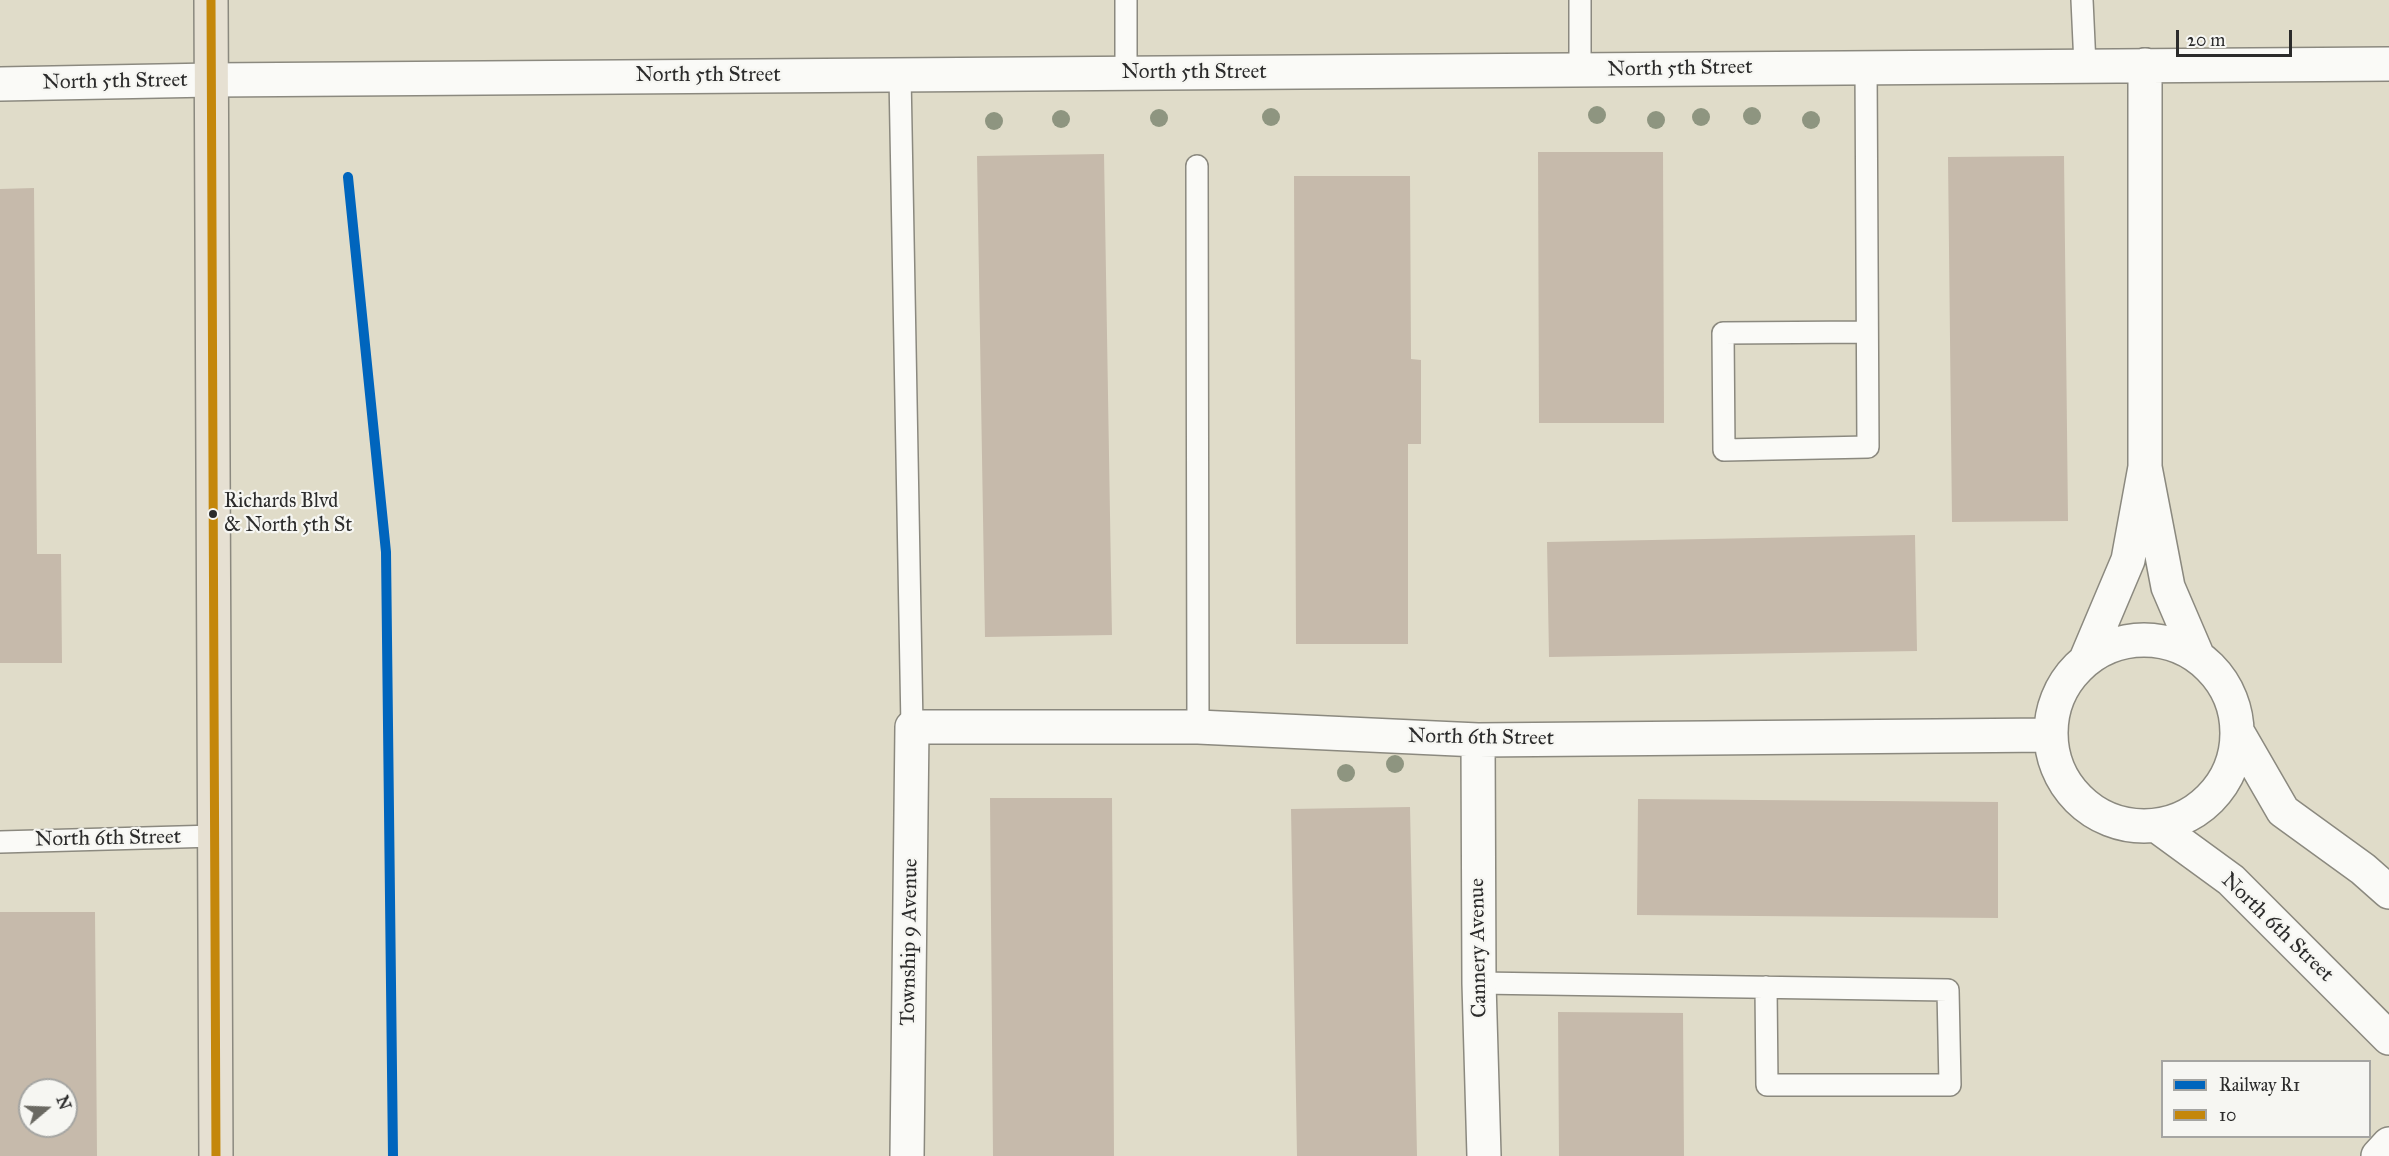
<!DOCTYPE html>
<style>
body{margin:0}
#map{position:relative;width:2389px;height:1156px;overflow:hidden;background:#e0dcc9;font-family:"IM FELL Great Primer",serif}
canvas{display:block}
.legend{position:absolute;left:2161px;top:1060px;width:210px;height:78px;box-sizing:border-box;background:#f6f6f2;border:2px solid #a5a5a2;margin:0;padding:8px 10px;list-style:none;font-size:18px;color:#2b2b2b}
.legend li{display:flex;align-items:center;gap:12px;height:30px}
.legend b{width:30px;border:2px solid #a5a5a2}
.north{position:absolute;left:18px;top:1078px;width:60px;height:60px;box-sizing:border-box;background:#f6f6f2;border:2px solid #a5a5a2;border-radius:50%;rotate:71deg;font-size:16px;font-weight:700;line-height:24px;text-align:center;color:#2b2b2b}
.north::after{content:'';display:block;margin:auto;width:21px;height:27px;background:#6a6962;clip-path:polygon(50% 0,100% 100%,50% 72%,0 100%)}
.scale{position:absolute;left:2176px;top:30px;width:116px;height:27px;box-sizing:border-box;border:3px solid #2b2b2b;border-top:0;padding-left:8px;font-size:18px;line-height:21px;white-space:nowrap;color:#2b2b2b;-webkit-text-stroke:4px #f6f6f2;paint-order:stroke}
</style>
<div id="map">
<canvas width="2389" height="1156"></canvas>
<ul class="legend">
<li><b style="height:8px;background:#0065bd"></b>Railway R1</li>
<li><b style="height:8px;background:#c4870b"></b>10</li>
</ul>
<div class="north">N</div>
<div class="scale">20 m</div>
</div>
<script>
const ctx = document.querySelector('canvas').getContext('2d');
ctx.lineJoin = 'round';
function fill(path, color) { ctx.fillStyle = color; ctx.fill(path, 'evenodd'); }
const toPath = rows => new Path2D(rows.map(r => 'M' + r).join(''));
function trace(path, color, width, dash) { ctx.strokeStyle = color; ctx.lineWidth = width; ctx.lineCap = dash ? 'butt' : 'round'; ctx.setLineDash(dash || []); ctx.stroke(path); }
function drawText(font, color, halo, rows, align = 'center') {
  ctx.font = font + ' "IM FELL Great Primer",serif'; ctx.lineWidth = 4.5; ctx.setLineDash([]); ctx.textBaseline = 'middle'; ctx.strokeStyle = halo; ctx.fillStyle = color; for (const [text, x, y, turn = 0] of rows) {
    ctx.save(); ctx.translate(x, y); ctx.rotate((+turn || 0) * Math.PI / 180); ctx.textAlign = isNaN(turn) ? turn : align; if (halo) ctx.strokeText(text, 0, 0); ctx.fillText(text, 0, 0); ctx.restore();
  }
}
fill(toPath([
 [1538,152,1663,152,1664,423,1539,423],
 [1104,154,1112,635,985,637,977,156],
 [2064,156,2068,521,1952,522,1948,157],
 [1294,176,1410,176,1411,359,1421,360,1421,444,1408,444,1408,644,1296,644],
 [34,188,37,554,61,554,62,663,0,663,0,189],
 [1915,535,1917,651,1549,657,1547,542],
 [990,798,1112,798,1114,1156,993,1156],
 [1638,799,1998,802,1998,918,1637,915],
 [1410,807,1417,1156,1297,1156,1291,809],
 [0,912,95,912,97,1156,0,1156],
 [30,1090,66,1090,66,1126,30,1126],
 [1558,1012,1683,1013,1684,1156,1559,1156]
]), '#c6baab');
const lane = toPath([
 [1126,0,1126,73],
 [1580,0,1580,70],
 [2082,0,2085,65],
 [1866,67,1868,447,1724,450,1723,333,1867,332],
 [900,75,912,727],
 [1197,166,1198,727],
 [0,842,215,836],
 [1479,983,1948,990,1950,1085,1767,1085,1766,987]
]);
const street = toPath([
 [0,84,212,80,2389,64],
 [2145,467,2145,65],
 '2051 733a93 93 0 1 1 186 0a93 93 0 1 1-186 0Z',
 [2087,657,2128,560,2145,467,2168,587,2198,657],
 [2238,733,2283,811,2363,869,2389,892],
 [1478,740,1479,983,1484,1156],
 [2157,826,2231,880,2389,1038],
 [907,1156,912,727,1198,727,1478,740,2050,735],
 [2378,1156,2389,1144]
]);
const primary = toPath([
 [211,0,216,1156]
]);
trace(lane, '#8b897f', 24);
trace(street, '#8b897f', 36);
trace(primary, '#8b897f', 36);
trace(lane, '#fafaf7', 21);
trace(street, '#fafaf7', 33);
trace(primary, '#e6e0d2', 33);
trace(toPath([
 [211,0,216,1156]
]), '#c4870b', 9);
trace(toPath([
 [348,177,386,552,393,1156]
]), '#0065bd', 10);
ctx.fillStyle = '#8e9580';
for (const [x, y] of [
 [1597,115],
 [1752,116],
 [1271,117],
 [1701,117],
 [1159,118],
 [1061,119],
 [1656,120],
 [1811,120],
 [994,121],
 [1395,764],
 [1346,773]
]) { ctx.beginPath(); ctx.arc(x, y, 9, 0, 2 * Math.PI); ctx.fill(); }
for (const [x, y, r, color] of [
 [213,514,5,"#2b2b2b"]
]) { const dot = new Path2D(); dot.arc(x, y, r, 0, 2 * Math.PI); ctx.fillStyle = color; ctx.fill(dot); trace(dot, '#f6f6f2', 2); }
drawText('20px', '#2b2b2b', '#f6f6f2', [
 ["Richards Blvd",224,502],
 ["& North 5th St",224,526]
], 'left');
drawText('21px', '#2b2b2b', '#f6f6f2', [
 ["North 5th Street",1680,69,-1],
 ["North 5th Street",1194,73],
 ["North 5th Street",708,76],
 ["North 5th Street",115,82,-1],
 ["North 6th Street",1481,738,1],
 ["North 6th Street",108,839,-1],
 ["North 6th Street",2277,928,44],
 ["Township 9 Avenue",910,942,-89],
 ["Cannery Avenue",1479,948,-91]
]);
</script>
